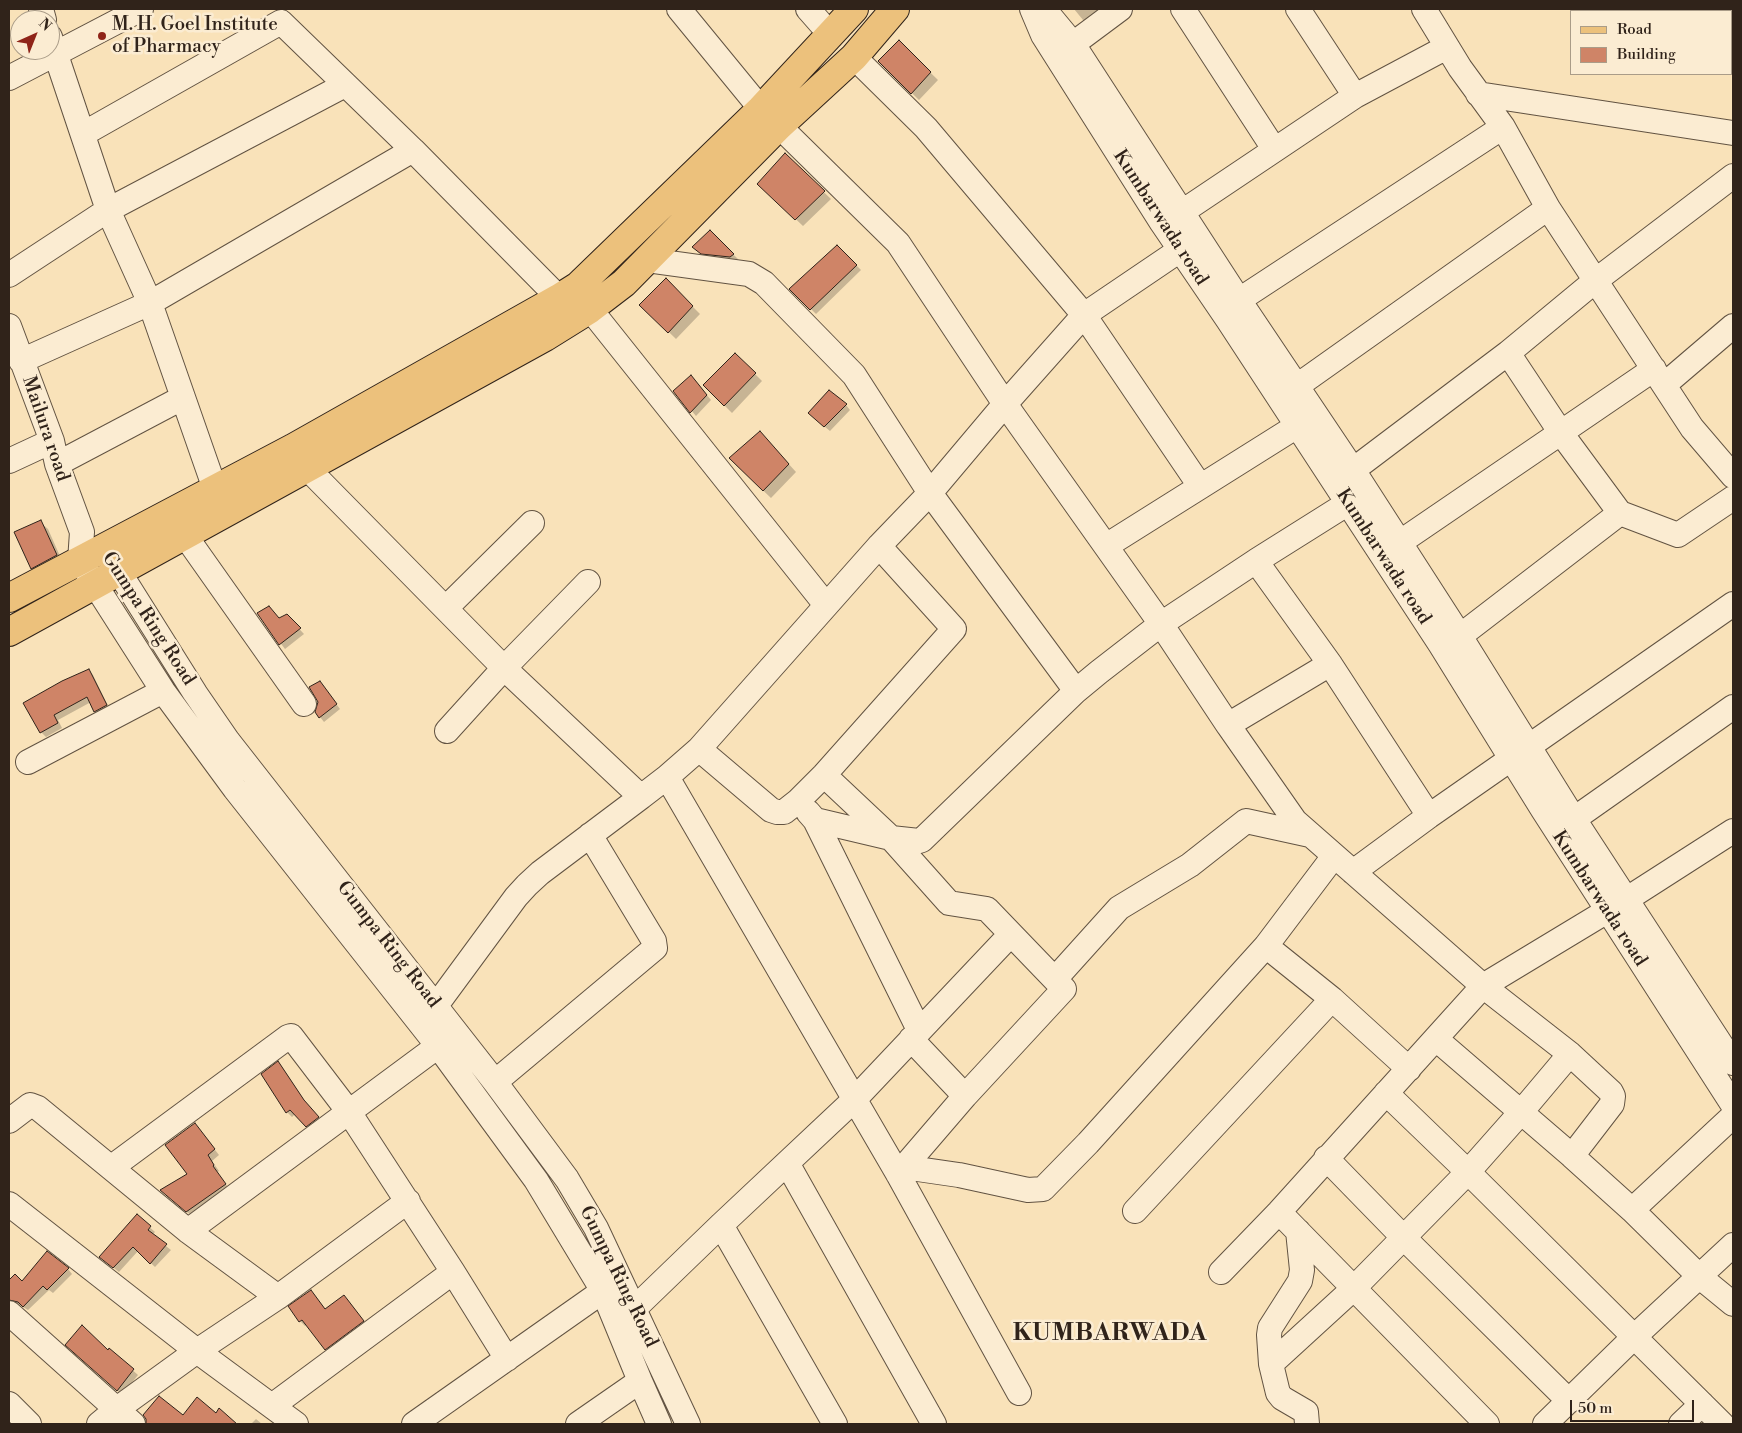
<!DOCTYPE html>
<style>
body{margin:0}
#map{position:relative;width:1742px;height:1433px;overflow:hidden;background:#f9e2b9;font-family:"Libre Bodoni",serif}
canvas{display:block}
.frame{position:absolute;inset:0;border:10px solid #30231a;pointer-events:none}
.legend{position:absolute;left:1570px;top:10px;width:162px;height:65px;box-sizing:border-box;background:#fbecd2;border:1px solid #aa9c88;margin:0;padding:6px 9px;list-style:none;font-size:15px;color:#30231a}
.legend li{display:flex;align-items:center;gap:10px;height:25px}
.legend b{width:25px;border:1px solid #aa9c88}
.north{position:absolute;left:10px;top:10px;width:50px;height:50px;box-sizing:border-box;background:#fbecd2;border:1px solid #aa9c88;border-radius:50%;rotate:44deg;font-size:14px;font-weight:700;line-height:20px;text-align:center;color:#30231a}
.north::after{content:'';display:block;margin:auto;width:18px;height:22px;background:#8f2418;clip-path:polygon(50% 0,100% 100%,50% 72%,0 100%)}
.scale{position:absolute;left:1570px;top:1400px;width:124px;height:22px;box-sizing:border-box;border:2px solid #30231a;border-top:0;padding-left:6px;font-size:15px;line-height:18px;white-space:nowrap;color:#30231a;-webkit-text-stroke:4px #fbecd2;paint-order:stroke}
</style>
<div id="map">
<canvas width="1742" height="1433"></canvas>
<div class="frame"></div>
<ul class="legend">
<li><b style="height:6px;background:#ecc17c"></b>Road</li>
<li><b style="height:14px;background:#cf8467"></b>Building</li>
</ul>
<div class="north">N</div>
<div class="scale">50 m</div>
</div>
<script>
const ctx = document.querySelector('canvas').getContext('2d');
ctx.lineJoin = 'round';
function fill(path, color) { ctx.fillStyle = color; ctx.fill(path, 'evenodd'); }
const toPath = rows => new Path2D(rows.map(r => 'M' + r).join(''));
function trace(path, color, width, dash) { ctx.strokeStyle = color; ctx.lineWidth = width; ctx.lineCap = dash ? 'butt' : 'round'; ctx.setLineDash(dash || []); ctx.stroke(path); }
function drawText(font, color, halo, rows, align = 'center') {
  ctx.font = font + ' "Libre Bodoni",serif'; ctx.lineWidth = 5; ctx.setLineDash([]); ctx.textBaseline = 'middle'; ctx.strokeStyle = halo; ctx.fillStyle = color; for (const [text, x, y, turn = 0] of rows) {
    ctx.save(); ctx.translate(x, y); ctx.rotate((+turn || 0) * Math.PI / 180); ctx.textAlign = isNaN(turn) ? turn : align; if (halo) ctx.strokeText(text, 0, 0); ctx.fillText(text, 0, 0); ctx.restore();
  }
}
fill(toPath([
 [1074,9,1108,9,1088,26],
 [899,42,938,80,919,100,879,61],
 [785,155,831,199,803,226,759,184],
 [710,232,738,259,735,262,707,258,699,251],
 [837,246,861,270,816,314,791,289],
 [666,280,700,314,676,339,641,305],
 [735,354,762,381,732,413,704,385],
 [695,381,711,400,696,416,675,391],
 [846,405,850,410,830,431,814,418],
 [767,440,796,472,771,498,730,459],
 [40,522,48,529,63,563,39,575,32,568],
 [258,613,279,619,287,616,304,634,285,649],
 [89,670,93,675,110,710,100,716,95,711,91,702,58,720,62,728,46,737,41,732,25,704],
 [320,682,340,709,324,722,320,717],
 [278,1063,308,1106,322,1122,311,1131,295,1114,292,1117,287,1112,262,1075],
 [195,1124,219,1155,212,1161,219,1171,217,1172,230,1190,192,1216,167,1196,189,1174],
 [137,1216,155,1232,152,1235,171,1250,155,1267,138,1251,119,1272,105,1261],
 [68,1269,72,1274,53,1293,49,1290,28,1310,18,1304,9,1306,9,1282,15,1276,22,1282],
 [315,1296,326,1310,348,1301,368,1326,330,1354,307,1324,305,1326,300,1321],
 [72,1349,108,1352,110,1350,138,1375,122,1395],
 [219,1410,235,1424,147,1424,147,1420,216,1414],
 [256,1419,262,1424,251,1424]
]), '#0003');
const building = toPath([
 [899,40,931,72,911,94,878,61,899,40],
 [785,153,825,191,795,220,757,184,785,153],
 [710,230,734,254,730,257,701,254,692,247,710,230],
 [837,245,857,265,810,310,789,289,837,245],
 [666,278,693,306,668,333,639,305,666,278],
 [735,353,756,373,724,406,703,385,735,353],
 [691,375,707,395,690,413,673,391,691,375],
 [829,390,847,404,824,427,808,413,829,390],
 [760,431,789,464,763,491,729,458,760,431],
 [41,520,57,555,31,569,14,532,41,520],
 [269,606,279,618,287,614,301,628,279,645,257,613,269,606],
 [89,669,107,705,94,712,87,697,54,715,58,723,40,733,23,703,62,681,89,669],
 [320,681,337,704,319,718,315,712,318,702,309,687,320,681],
 [278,1061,304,1100,319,1117,306,1127,290,1110,286,1113,261,1074,278,1061],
 [195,1123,215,1149,208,1155,214,1165,213,1166,226,1184,186,1212,160,1190,187,1174,165,1145,195,1123],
 [137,1214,151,1226,148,1230,167,1244,150,1264,133,1247,113,1268,99,1257,137,1214],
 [47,1251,69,1268,47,1290,43,1286,23,1307,18,1302,9,1300,9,1280,15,1274,22,1281,47,1251],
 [311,1290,325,1309,344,1295,364,1321,325,1350,302,1320,299,1322,288,1306,311,1290],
 [82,1325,108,1350,109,1348,134,1369,117,1391,65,1345,82,1325],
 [159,1396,183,1415,197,1397,216,1413,219,1408,237,1424,146,1424,146,1419,143,1415,159,1396]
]);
fill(building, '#cf8467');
trace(building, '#30231a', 1);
const minor = toPath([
 [41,9,44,20],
 [679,9,761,109],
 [808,9,830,34],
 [1032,9,1043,35,1162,223,1228,320,1440,644,1543,810,1733,1105],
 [1044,9,1073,44,1239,300,1353,470,1460,636,1574,819,1733,1063],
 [1183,9,1274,149],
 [1298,9,1355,96],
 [1424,9,1460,68,1503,127,1548,208,1692,428,1733,476],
 [1600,9,1619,11],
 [1731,26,1733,26],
 [50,37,108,210,150,303,215,489],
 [1073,44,1120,9],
 [854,57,926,128,1084,315,1180,250],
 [9,78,141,9],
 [1478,94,1733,133],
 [779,126,898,243,1005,404,1161,624,1228,725,1295,821,1483,986,1570,1054,1611,1092,1613,1096,1612,1104,1572,1156],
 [83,134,281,22,413,150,559,298],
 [1182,212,1355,96,1447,47],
 [647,260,749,274,764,283,854,375,930,493,1076,691],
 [9,275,108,210,345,85],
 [1239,300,1503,127],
 [590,309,826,605],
 [9,326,52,441,57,464,82,532,80,561,163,691,235,789,438,1046,536,1180,603,1291,640,1381,659,1424],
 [1508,353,1561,433,1620,513],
 [21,361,150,303,413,150],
 [1664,385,1733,326],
 [1297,386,1548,208],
 [9,461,52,441],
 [57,464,182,398],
 [307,468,504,668,641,797,667,777],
 [1353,470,1508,353,1595,281,1733,176],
 [184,534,304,704],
 [1399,543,1654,369],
 [1106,546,1297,426],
 [109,556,195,693,228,741,495,1082,567,1179,596,1228,688,1424],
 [1256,561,1330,664,1429,816],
 [446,608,532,523],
 [1460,636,1620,513,1678,535,1733,498],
 [1228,725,1330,664],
 [447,731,504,668,588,582],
 [699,749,771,810,777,812,784,812,798,801,824,775,954,629,879,546],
 [28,762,163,691],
 [824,775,891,838,949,903,987,909,1064,989,965,1096,898,1174],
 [808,812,815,820,919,1030],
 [1574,819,1733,707],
 [815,820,891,838,919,841,922,840,1076,691,1099,672,1161,624,1256,561,1361,495],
 [1353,872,1429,816,1733,604],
 [1266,946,1332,999,1409,1069],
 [1055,979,1119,908,1190,865,1246,821,1310,835],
 [435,1007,516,897,527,885,540,873,641,797],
 [911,1039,965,1096],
 [1436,1039,1572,1156,1632,1210,1700,1277,1733,1304],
 [495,1082,655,948,654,941,590,835],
 [1386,1093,1468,1172,1722,1424],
 [9,1121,30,1105,38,1108,188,1231,278,1297],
 [1326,1158,1404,1238,1569,1401],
 [787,1163,934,1424],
 [112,1167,288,1037,291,1036,349,1112,453,1272,507,1359],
 [904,1167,959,1175,1028,1190,1043,1189,1088,1143,1266,946,1334,856],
 [9,1204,197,1351,296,1424],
 [1632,1210,1733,1116],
 [1135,1211,1332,999],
 [1279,1212,1487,1424],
 [721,1225,835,1424],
 [188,1231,438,1046],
 [1298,1231,1302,1270,1300,1281,1270,1328,1269,1335,1271,1364,1278,1393,1282,1398,1306,1412,1307,1424],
 [1221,1272,1279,1212,1483,986,1627,899,1733,831],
 [635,1308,721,1225,854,1100,1011,934],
 [9,1313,133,1424],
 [1271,1364,1353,1289,1468,1172,1522,1111,1570,1054],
 [1019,1393,898,1174,667,777,699,749,879,546,930,493,1005,404,1084,315,1200,486],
 [9,1404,29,1424],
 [272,1406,453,1272],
 [99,1424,117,1409,197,1351,278,1297,408,1201],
 [414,1424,603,1291],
 [578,1424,640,1381],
 [1545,1424,1634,1337,1733,1245],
 [1681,1424,1702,1404]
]);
const major = toPath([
 [9,598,293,448,559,298,578,286,761,109,854,9],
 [9,632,545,337,590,309,624,283,779,126,854,57,895,9]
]);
trace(minor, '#625342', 26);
trace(major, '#30231a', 30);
trace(minor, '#fbecd2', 24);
trace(major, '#ecc17c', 28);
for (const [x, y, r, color] of [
 [102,36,5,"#8f2418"]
]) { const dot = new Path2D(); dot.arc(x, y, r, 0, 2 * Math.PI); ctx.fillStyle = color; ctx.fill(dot); trace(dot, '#fbecd2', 2); }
drawText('19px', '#30231a', '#fbecd2', [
 ["M. H. Goel Institute",112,25],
 ["of Pharmacy",112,47]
], 'left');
drawText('19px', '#30231a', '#fbecd2', [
 ["Kumbarwada road",1160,218,57],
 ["Mailura road",45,429,71],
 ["Kumbarwada road",1383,557,57],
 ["Gumpa Ring Road",148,619,57],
 ["Kumbarwada road",1599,899,57],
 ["Gumpa Ring Road",388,945,52],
 ["Gumpa Ring Road",618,1277,64]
]);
ctx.letterSpacing = '1px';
drawText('bold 24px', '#30231a', '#fbecd2', [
 ["KUMBARWADA",1110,1334]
]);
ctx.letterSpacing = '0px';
</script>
